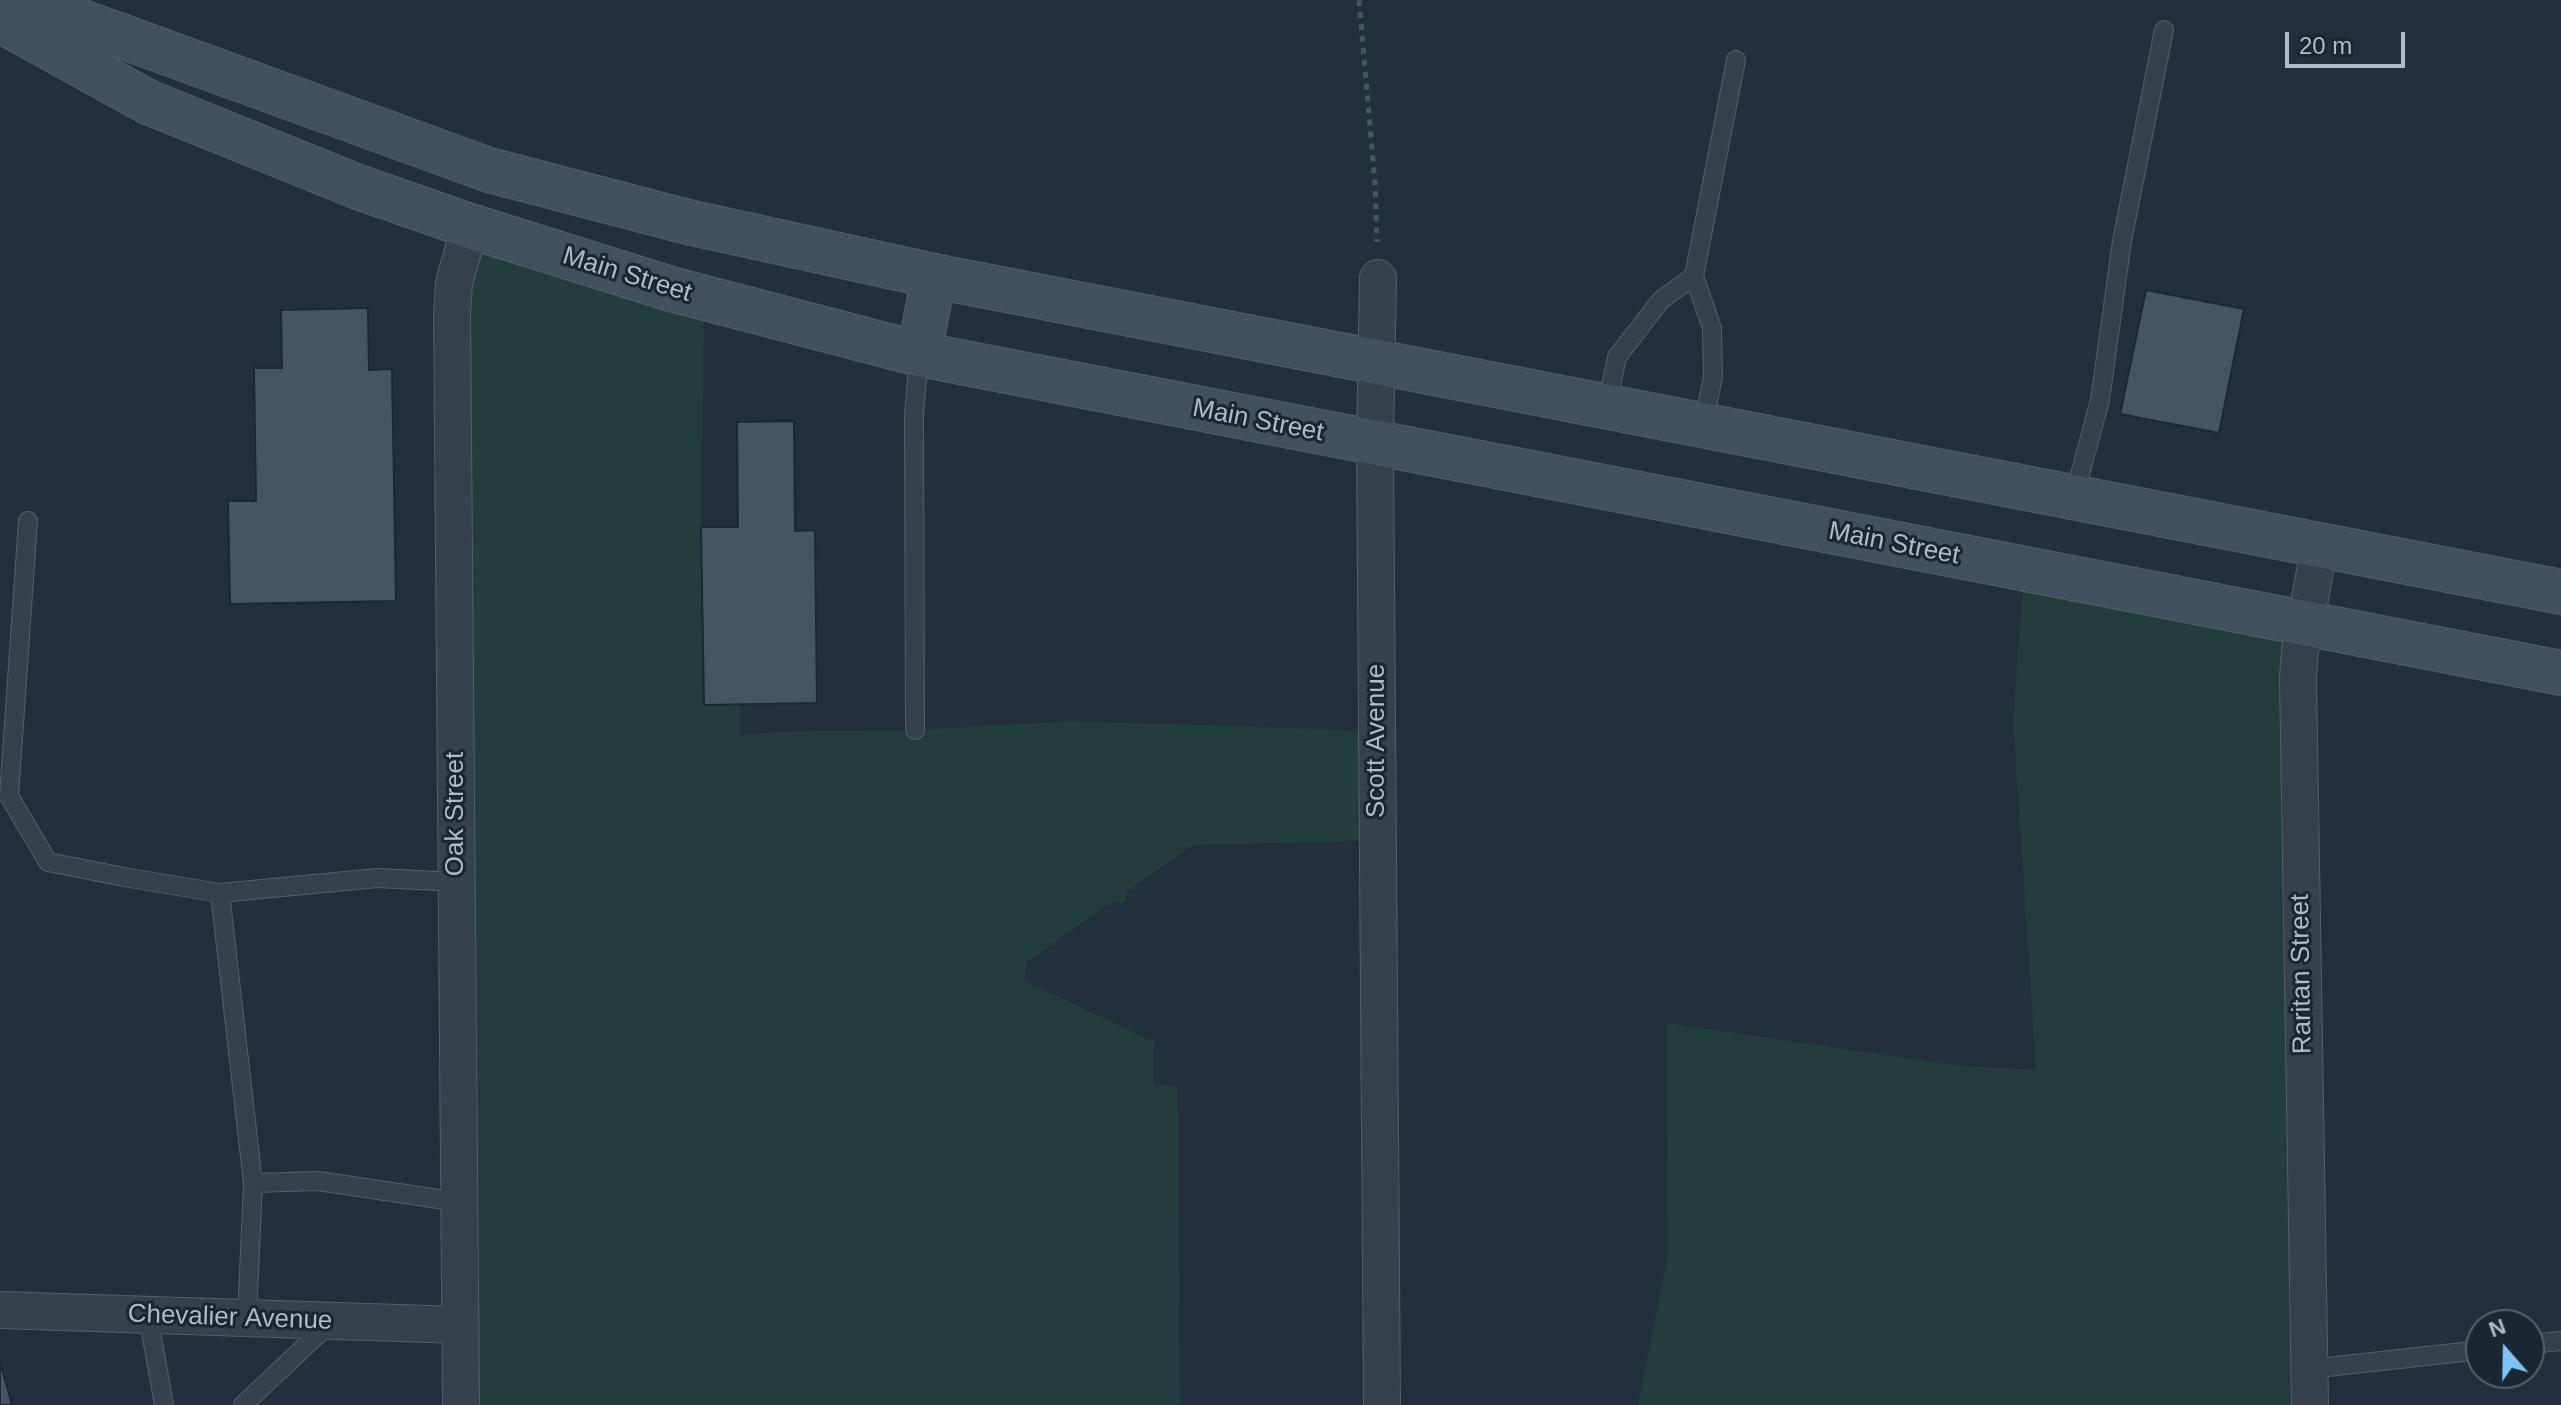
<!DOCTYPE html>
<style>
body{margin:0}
#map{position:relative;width:2561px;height:1405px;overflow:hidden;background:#21303c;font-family:Helvetica,sans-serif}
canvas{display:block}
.north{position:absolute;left:2465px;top:1309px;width:80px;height:80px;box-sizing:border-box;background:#1a2630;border:2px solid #56626d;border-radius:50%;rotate:340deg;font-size:22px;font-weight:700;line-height:32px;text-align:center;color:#b0bcc8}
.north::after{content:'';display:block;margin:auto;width:28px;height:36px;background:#7fc1fd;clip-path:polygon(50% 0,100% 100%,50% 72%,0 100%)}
.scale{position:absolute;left:2285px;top:32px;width:120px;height:36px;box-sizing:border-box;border:4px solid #b0bcc8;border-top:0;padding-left:10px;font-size:24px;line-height:28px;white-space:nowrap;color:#b0bcc8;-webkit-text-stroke:6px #1a2630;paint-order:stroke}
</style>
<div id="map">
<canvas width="2561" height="1405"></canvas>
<div class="north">N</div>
<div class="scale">20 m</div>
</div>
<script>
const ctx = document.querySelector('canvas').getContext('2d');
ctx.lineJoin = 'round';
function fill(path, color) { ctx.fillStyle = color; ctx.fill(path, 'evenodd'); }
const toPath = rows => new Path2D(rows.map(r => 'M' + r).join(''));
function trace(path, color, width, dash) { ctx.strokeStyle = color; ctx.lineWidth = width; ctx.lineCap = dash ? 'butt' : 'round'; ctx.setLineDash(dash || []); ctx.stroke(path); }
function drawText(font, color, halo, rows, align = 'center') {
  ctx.font = font + ' Helvetica,sans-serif'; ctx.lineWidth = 6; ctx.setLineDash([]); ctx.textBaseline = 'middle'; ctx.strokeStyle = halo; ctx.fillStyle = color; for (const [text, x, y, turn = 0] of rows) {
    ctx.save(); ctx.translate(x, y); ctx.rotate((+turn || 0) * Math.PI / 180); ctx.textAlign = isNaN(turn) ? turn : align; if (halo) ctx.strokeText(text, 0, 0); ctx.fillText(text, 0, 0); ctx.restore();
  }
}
fill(toPath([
 [470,226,704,298,701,527,704,704,740,704,740,735,797,731,915,730,1072,721,1376,731,1377,840,1193,845,1126,892,1126,902,1111,902,1026,963,1025,981,1154,1042,1154,1085,1178,1087,1180,1405,461,1405],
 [2024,570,2305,623,2310,1405,1638,1405,1668,1255,1666,1023,1954,1065,2036,1070,2013,720]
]), '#233d3c');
const building = toPath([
 [2146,290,2244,309,2219,433,2120,414,2146,290],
 [368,308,369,370,392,369,396,601,230,604,228,501,256,501,254,368,282,368,281,310,368,308],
 [794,421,795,531,815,530,817,703,704,705,701,527,738,527,737,422,794,421],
 [0,1362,12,1405,0,1405,0,1362]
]);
fill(building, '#445663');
trace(building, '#1c2832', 2);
const lane = toPath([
 [1694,276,1712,328,1713,377,1703,425],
 [1607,406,1617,357,1661,300,1694,276,1736,60],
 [2074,497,2100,400,2122,241,2164,30],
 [28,521,9,796,48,862,124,877,220,893],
 [915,730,914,415,919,354],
 [457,882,377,878,220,893,253,1183,318,1181,459,1202],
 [148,1315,164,1405],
 [247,1318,253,1183],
 [2529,1344,2561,1341],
 [2309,1369,2481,1350],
 [243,1405,331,1322]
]);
const street = toPath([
 [1378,278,1375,443,1382,1405],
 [0,1310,460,1325],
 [461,1405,452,313,454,283,470,226],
 [2310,1405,2298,678,2300,651,2320,545]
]);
const secondary = toPath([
 [22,0,489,170,688,222,934,276,2561,592],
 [0,20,148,102,358,187,470,226,671,289,919,354,2561,673],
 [919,354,934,276]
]);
trace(lane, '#535f69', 20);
trace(street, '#535f69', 38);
trace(secondary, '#535f69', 46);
trace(toPath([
 [1359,0,1375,183,1377,242]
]), '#405958', 5, [6, 6]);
trace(lane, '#35414c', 18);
trace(street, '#35414c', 36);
trace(secondary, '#42515f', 44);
drawText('26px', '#b0bcc8', '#1a2630', [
 ["Main Street",627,275,17],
 ["Main Street",1258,421,11],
 ["Main Street",1894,544,11],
 ["Scott Avenue",1377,741,-90],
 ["Oak Street",456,814,-90],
 ["Raritan Street",2302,974,-91],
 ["Chevalier Avenue",230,1318,2]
]);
</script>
